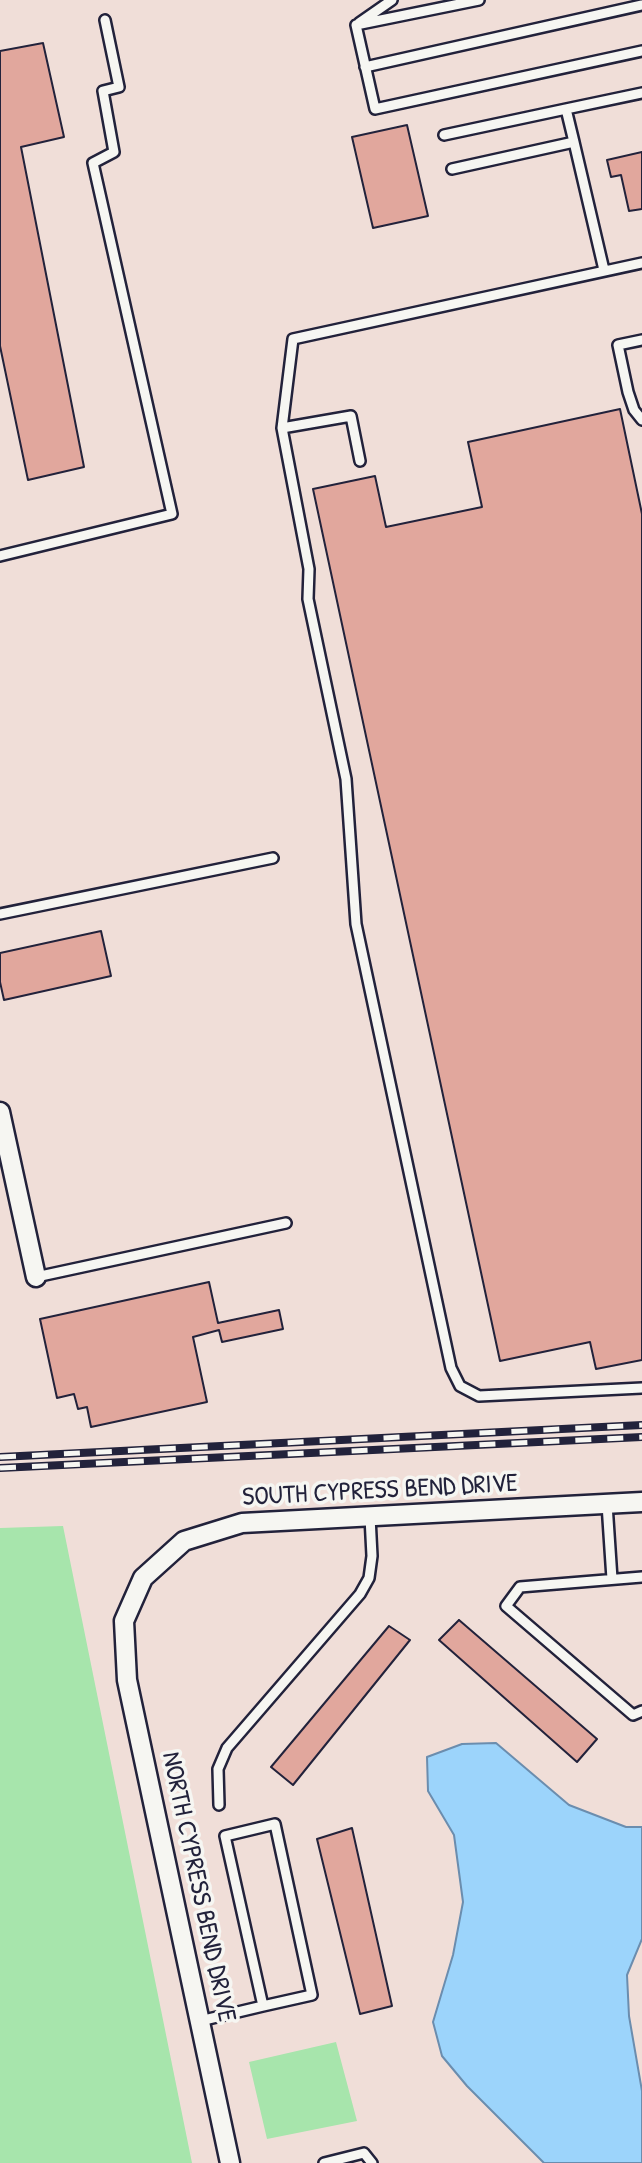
<!DOCTYPE html>
<style>
body{margin:0}
canvas{display:block;background:#f0ded8}
</style>
<canvas width="642" height="2163"></canvas>
<script>
const ctx = document.querySelector('canvas').getContext('2d');
ctx.lineJoin = 'round';
function fill(path, color) { ctx.fillStyle = color; ctx.fill(path, 'evenodd'); }
const toPath = rows => new Path2D(rows.map(r => 'M' + r).join(''));
function trace(path, color, width, dash) { ctx.strokeStyle = color; ctx.lineWidth = width; ctx.lineCap = dash ? 'butt' : 'round'; ctx.setLineDash(dash || []); ctx.stroke(path); }
function drawText(font, color, halo, rows, align = 'center') {
  ctx.font = font + ' "Patrick Hand",sans-serif'; ctx.lineWidth = 7; ctx.setLineDash([]); ctx.textBaseline = 'middle'; ctx.strokeStyle = halo; ctx.fillStyle = color; for (const [text, x, y, turn = 0] of rows) {
    ctx.save(); ctx.translate(x, y); ctx.rotate((+turn || 0) * Math.PI / 180); ctx.textAlign = isNaN(turn) ? turn : align; if (halo) ctx.strokeText(text, 0, 0); ctx.fillText(text, 0, 0); ctx.restore();
  }
}
fill(toPath([
 [63,1526,192,2163,0,2163,0,1528],
 [336,2042,357,2121,267,2139,249,2062]
]), '#a7e5ac');
const water = toPath([
 [496,1743,569,1805,626,1827,642,1827,642,1939,627,1975,629,2016,642,2091,642,2163,544,2163,467,2086,442,2056,433,2022,453,1955,463,1902,454,1835,428,1791,427,1757,462,1744,496,1743]
]);
fill(water, '#9cd4fb');
trace(water, '#6b8dae', 2);
const building = toPath([
 [43,43,64,137,21,147,84,467,28,480,0,346,0,51,43,43],
 [407,125,428,216,373,228,352,137,407,125],
 [642,152,642,209,629,211,621,175,611,177,607,160,642,152],
 [620,409,642,514,642,1360,596,1369,590,1342,500,1361,313,489,375,476,386,527,482,507,468,442,620,409],
 [101,931,111,976,4,1000,0,982,0,953,101,931],
 [209,1282,218,1323,279,1310,283,1329,222,1342,219,1330,193,1337,207,1402,91,1427,87,1407,78,1409,74,1394,57,1398,40,1319,209,1282],
 [459,1620,597,1739,577,1762,439,1640,459,1620],
 [389,1626,410,1640,293,1785,271,1767,389,1626],
 [352,1828,392,2006,360,2014,317,1839,352,1828]
]);
fill(building, '#e1a79d');
trace(building, '#22223b', 2);
const service = toPath([
 [359,23,392,0],
 [356,25,375,109,642,51],
 [356,25,479,0],
 [365,67,642,5],
 [566,109,642,93],
 [444,135,566,109,574,142],
 [452,169,574,142,604,270],
 [642,263,293,339,282,428,309,569,308,599,346,779,356,924,451,1368,460,1386,479,1396,642,1388],
 [642,340,618,345,628,392,634,410,642,420],
 [282,428,351,416,360,461],
 [0,556,172,514,93,163,114,152,103,91,119,87,105,20],
 [0,914,273,858],
 [36,1277,286,1223],
 [607,1504,612,1579],
 [642,1577,520,1587,506,1606,633,1715,642,1711],
 [219,1805,218,1769,227,1748,360,1594,369,1578,372,1556,370,1517],
 [200,2021,263,2006,312,1995,275,1824,225,1836,263,2006],
 [324,2163,364,2153,372,2163]
]);
const minor = toPath([
 [0,1112,36,1277],
 [230,2163,127,1680,124,1621,143,1578,184,1541,242,1523,642,1502]
]);
trace(service, '#22223b', 14);
trace(minor, '#22223b', 23);
trace(service, '#f6f6f2', 9);
trace(minor, '#f6f6f2', 18);
const rail = toPath([
 [0,1457,642,1425],
 [0,1468,642,1437]
]);
trace(rail, '#22223b', 8);
trace(rail, '#f6f6f2', 5, [16]);
drawText('26px', '#22223b', '#f6f6f2', [
 ["SOUTH CYPRESS BEND DRIVE",380,1491,-3],
 ["NORTH CYPRESS BEND DRIVE",198,1887,78]
]);
</script>
